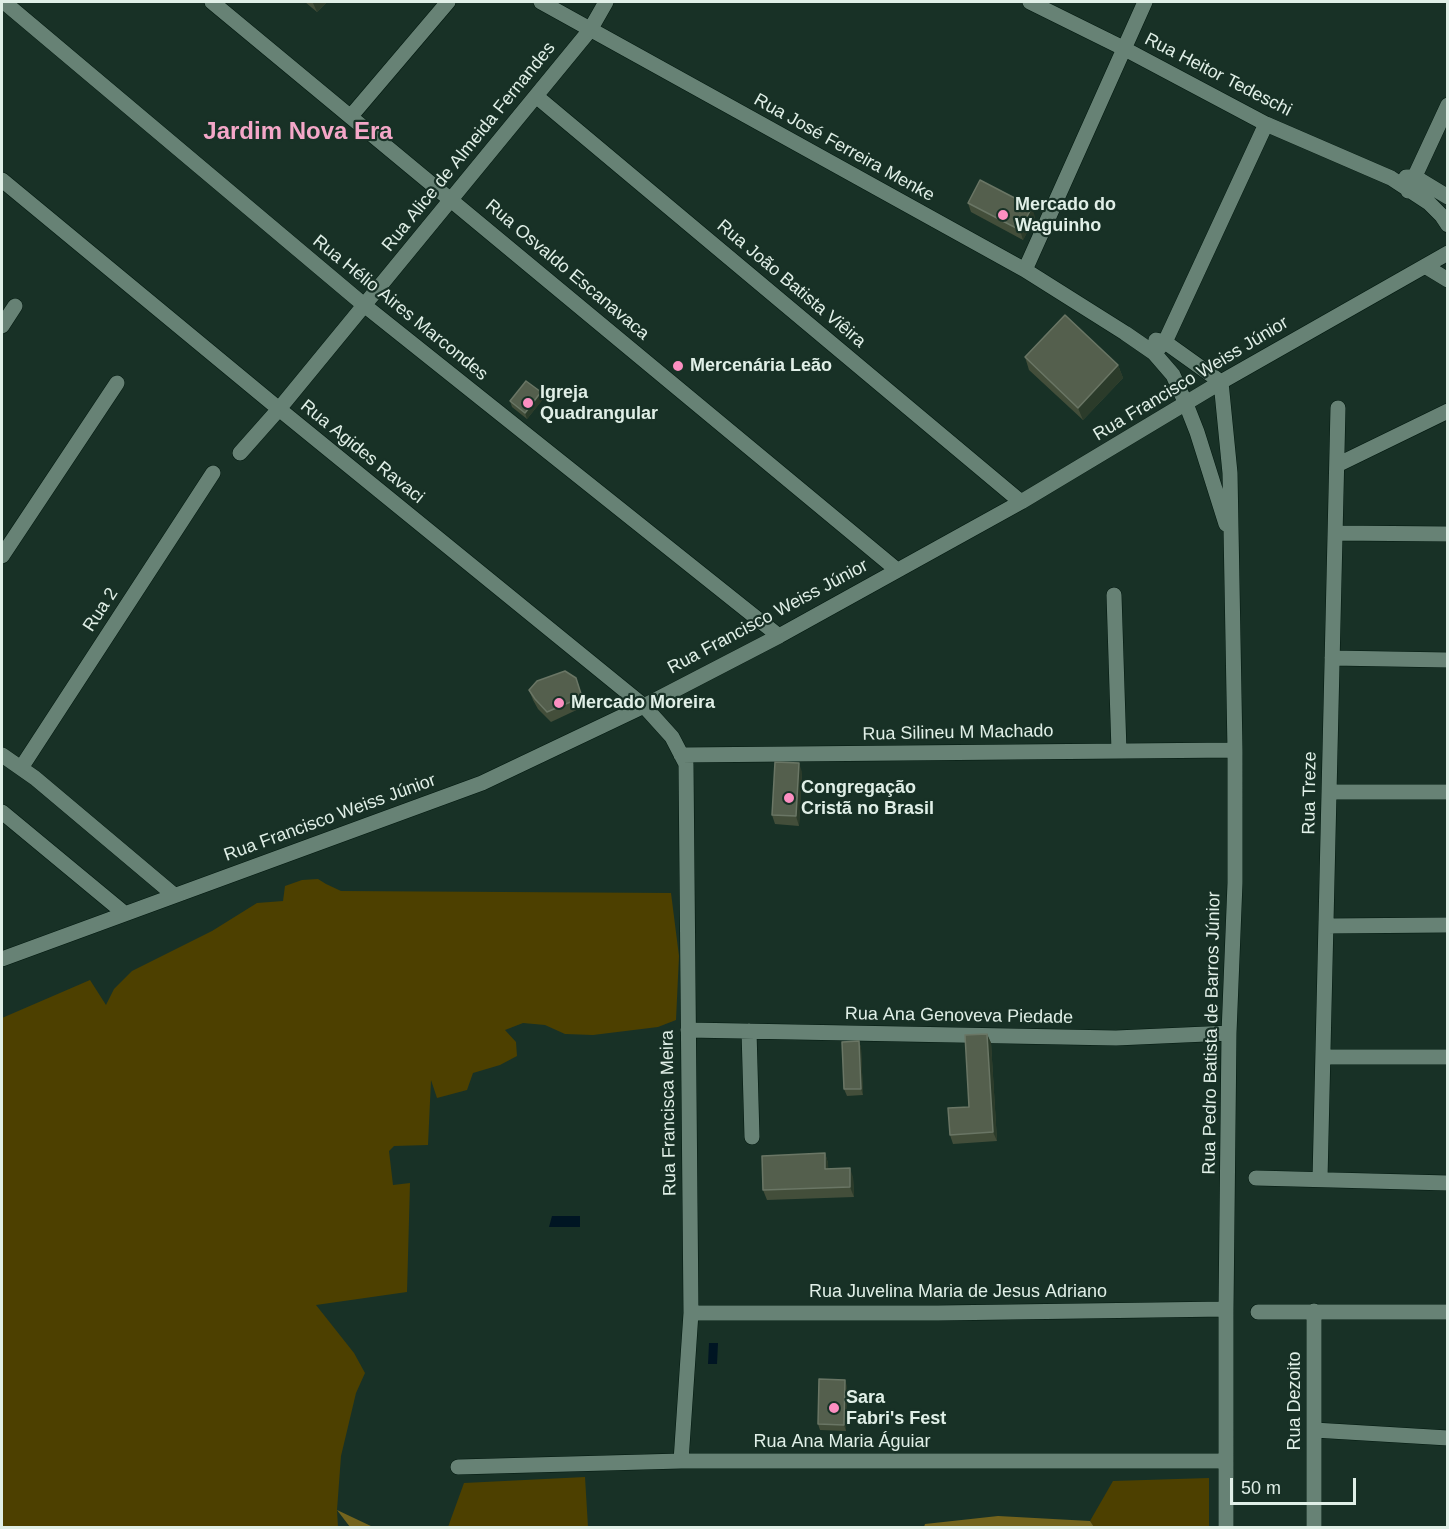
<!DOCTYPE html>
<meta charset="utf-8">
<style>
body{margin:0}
#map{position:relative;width:1449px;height:1529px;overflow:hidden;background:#183126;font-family:Arial,sans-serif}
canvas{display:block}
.frame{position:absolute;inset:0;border:3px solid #e0efe7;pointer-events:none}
.scale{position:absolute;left:1230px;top:1478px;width:126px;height:27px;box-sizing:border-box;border:3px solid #e0efe7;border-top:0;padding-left:8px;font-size:18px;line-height:21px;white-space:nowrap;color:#e0efe7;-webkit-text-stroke:4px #183126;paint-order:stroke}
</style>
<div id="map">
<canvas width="1449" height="1529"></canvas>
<div class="frame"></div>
<div class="scale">50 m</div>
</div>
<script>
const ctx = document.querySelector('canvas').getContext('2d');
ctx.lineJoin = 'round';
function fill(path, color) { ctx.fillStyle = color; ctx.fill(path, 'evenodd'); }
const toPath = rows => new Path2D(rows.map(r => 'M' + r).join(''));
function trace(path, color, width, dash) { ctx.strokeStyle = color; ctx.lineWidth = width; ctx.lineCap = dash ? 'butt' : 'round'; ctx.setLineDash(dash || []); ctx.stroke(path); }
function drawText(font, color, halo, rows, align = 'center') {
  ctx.font = font + ' Arial,sans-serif'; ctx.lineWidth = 4.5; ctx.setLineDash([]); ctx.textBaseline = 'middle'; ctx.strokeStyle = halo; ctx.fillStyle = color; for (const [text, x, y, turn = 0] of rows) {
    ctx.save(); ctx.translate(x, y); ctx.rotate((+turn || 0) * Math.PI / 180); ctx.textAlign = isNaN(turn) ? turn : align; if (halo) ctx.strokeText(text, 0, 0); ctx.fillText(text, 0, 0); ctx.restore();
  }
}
fill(toPath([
 [318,879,326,884,341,891,671,893,679,956,676,1020,658,1027,593,1035,565,1034,545,1025,523,1023,505,1030,516,1042,517,1056,500,1065,473,1073,467,1090,437,1098,431,1080,428,1145,394,1146,389,1151,393,1185,410,1183,407,1292,316,1305,354,1353,365,1373,356,1393,341,1456,337,1510,338,1527,2,1528,2,1018,90,980,106,1005,114,989,132,971,212,931,257,903,283,901,285,886,302,880],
 [585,1477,588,1527,448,1527,464,1483],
 [1209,1478,1209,1527,1094,1527,1090,1521,1113,1481]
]), '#4d4000');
fill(toPath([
 [337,1510,373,1527,350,1527],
 [998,1516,1090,1521,1094,1527,924,1527,925,1524]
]), '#74641d');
fill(toPath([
 [552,1216,580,1216,580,1227,549,1227],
 [709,1343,718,1343,717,1364,708,1364]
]), '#001523');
const street = toPath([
 [4,2,364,305,779,636],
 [212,2,897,570],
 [541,2,1025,270,1125,333,1154,353,1173,375,1186,404,1197,432,1226,524],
 [1030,2,1123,48,1266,124,1391,178,1429,203,1442,216,1448,225],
 [536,96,1021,502],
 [351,116,448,2],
 [1406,177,1415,177,1448,197],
 [2,180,279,409,644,706,672,737,686,764,691,1313,681,1461],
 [1408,191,1448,105],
 [1425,266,1448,280],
 [1025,270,1145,2],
 [2,326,15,306],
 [1156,340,1165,342,1221,382],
 [1154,353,1165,342,1266,124],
 [1221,382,1230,473,1235,750,1235,883,1229,1033,1226,1309,1226,1528],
 [240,453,279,409,590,30,606,2],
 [1337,465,1448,411],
 [1335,533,1448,534],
 [2,556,117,383],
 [1114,595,1119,751],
 [1332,658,1448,660],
 [2,755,35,778,174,895],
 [681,755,1235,750],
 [21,768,213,473],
 [1329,792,1448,792],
 [2,812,124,913],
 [1326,926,1448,925],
 [2,959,482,783,644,706,779,636,1021,502,1221,382,1448,253],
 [688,1030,1116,1038,1229,1033],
 [749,1031,752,1137],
 [1323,1057,1448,1057],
 [1256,1178,1448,1183],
 [1320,1179,1338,408],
 [1258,1312,1448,1312],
 [691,1313,938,1313,1226,1309],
 [1314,1430,1448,1438],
 [458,1467,681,1461,1226,1461],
 [1314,1528,1314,1311]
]);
trace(street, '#01180f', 16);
trace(street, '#678275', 15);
fill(toPath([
 [305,2,327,2,317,12],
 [968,203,1035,217,1023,240,971,212],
 [1025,357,1118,365,1123,378,1083,420,1029,370],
 [541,392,543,399,527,419,512,407,510,401],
 [576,678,585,706,551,722,538,709,533,700,529,690],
 [802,772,799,826,775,824,772,815],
 [987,1034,991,1043,997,1141,953,1144,950,1135,969,1107],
 [859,1041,861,1048,863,1095,847,1096,844,1089],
 [825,1153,828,1163,828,1169,853,1177,854,1197,767,1200,763,1190],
 [847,1386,846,1431,820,1430,818,1424]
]), '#434e3a');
fill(toPath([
 [315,2,327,2,317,12,313,3],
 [1032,207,1035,217,1023,240,1020,230],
 [1118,365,1123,378,1083,420,1078,408],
 [541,392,543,399,527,419,525,413],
 [799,763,802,772,799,826,796,816],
 [987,1034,991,1043,997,1141,993,1132],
 [859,1041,861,1048,863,1095,861,1089],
 [825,1153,828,1163,829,1178,825,1169],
 [850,1168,853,1177,854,1197,850,1187],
 [845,1380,847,1386,846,1431,844,1425]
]), '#2b3b2a');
const building = toPath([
 [980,180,1032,207,1020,230,968,203,980,180],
 [1065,315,1118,365,1078,408,1025,357,1065,315],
 [526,381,541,392,525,413,510,401,526,381],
 [565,671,576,678,582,697,547,712,535,699,529,690,537,681,565,671],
 [775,762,799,763,796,816,772,815,775,762],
 [987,1034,993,1132,950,1135,948,1108,969,1107,965,1035,987,1034],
 [859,1041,861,1089,844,1089,842,1042,859,1041],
 [825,1153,825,1169,850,1168,850,1187,763,1190,762,1156,825,1153],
 [819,1379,845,1380,844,1425,818,1424,819,1379]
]);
fill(building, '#545f4d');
trace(building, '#6a7665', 1.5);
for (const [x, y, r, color] of [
 [1003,215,6,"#fc8fc1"],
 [678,366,6,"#fc8fc1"],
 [528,403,6,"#fc8fc1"],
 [559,703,6,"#fc8fc1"],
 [789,798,6,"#fc8fc1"],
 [834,1408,6,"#fc8fc1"]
]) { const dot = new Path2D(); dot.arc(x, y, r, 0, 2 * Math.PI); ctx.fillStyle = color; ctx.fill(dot); trace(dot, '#183126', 2); }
drawText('18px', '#e0efe7', '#183126', [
 ["Rua Heitor Tedeschi",1218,75,27],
 ["Rua Alice de Almeida Fernandes",469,147,-51],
 ["Rua José Ferreira Menke",844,148,29],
 ["Rua Osvaldo Escanavaca",567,270,40],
 ["Rua João Batista Viêira",791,284,40],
 ["Rua Hélio Aires Marcondes",400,308,39],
 ["Rua Francisco Weiss Júnior",1191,379,-31],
 ["Rua Agides Ravaci",362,452,39],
 ["Rua 2",101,610,-57],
 ["Rua Francisco Weiss Júnior",768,617,-28],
 ["Rua Silineu M Machado",958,733,-1],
 ["Rua Treze",1310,793,-89],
 ["Rua Francisco Weiss Júnior",330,818,-20],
 ["Rua Ana Genoveva Piedade",959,1016,1],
 ["Rua Pedro Batista de Barros Júnior",1212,1033,-89],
 ["Rua Francisca Meira",669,1113,-91],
 ["Rua Juvelina Maria de Jesus Adriano",958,1292],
 ["Rua Dezoito",1295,1401,-90],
 ["Rua Ana Maria Águiar",842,1442]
]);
drawText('bold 18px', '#e0efe7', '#183126', [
 ["Mercado do",1015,205],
 ["Waguinho",1015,226],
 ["Mercenária Leão",690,366],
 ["Igreja",540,393],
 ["Quadrangular",540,414],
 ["Mercado Moreira",571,703],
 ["Congregação",801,788],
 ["Cristã no Brasil",801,809],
 ["Sara",846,1398],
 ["Fabri's Fest",846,1419]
], 'left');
drawText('bold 24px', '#f4a7c8', '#183126', [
 ["Jardim Nova Era",298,132]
]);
</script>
